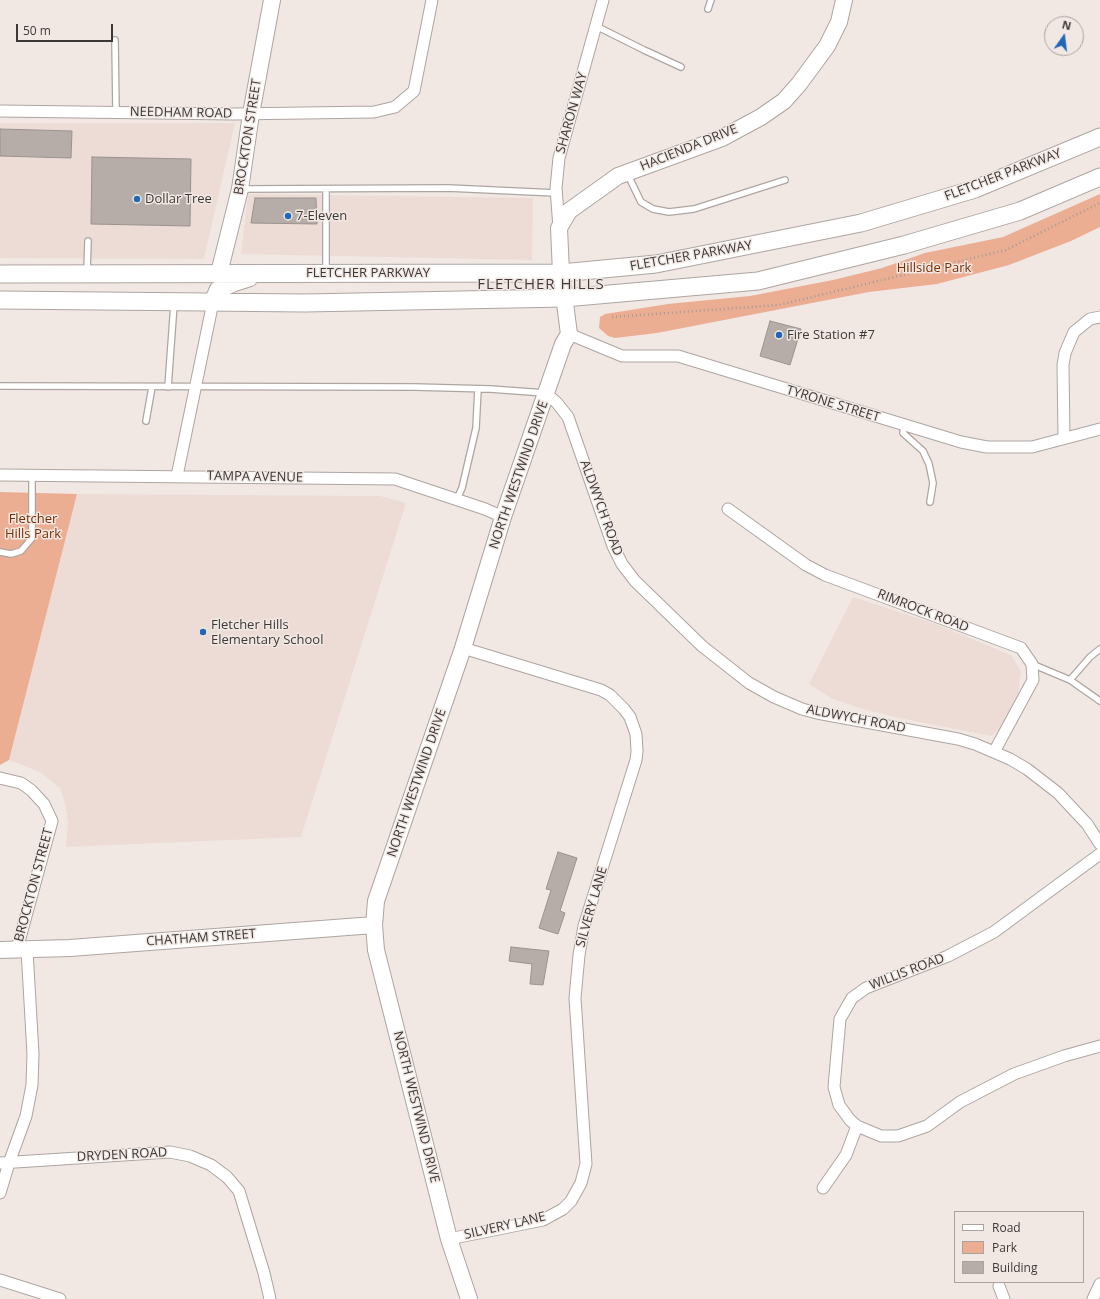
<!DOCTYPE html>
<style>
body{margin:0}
#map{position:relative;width:1100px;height:1299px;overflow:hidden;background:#f1e8e4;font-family:"Open Sans",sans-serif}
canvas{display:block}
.legend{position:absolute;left:954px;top:1211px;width:130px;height:72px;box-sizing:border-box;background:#f1e8e4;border:1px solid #a9a29f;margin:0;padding:5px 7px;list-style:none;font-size:12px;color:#3c3837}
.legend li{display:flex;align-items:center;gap:8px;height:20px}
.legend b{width:20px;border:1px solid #a9a29f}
.north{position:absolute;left:1044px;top:16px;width:40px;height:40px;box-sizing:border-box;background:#f1e8e4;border:1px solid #a9a29f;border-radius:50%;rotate:14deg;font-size:11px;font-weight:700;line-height:16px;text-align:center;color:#3c3837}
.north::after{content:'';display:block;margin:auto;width:14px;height:18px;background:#2167b7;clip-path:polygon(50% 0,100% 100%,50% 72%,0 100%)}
.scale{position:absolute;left:16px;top:24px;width:97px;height:18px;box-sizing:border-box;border:2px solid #3c3837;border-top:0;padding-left:5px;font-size:12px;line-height:14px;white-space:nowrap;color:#3c3837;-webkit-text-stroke:3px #f1e8e4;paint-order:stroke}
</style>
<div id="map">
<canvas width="1100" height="1299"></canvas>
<ul class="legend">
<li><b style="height:5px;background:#fff"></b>Road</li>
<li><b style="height:11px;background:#ebae93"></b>Park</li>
<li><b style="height:11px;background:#b6ada9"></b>Building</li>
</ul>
<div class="north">N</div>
<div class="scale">50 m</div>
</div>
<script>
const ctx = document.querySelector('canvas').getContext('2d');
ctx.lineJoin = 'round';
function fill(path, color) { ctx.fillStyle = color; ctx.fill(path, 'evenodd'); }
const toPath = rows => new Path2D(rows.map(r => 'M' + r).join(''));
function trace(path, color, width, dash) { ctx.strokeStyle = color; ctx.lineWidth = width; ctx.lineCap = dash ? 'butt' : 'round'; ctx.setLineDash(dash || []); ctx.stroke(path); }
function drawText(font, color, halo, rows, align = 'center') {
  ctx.font = font + ' "Open Sans",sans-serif'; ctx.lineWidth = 3; ctx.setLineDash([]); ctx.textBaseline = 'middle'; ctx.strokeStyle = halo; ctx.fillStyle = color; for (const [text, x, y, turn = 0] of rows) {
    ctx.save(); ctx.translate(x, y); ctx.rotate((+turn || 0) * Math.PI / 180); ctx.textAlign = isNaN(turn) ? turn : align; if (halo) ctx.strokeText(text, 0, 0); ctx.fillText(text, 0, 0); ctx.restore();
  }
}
fill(toPath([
 [0,123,235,123,204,259,0,258],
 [248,194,533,198,532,260,241,254],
 [77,494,380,496,406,503,301,837,66,847,68,823,65,803,60,788,40,772,9,760],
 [853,597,933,623,1011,655,1021,671,1017,700,1002,727,991,736,899,718,859,708,831,698,809,684]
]), '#eddcd5');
fill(toPath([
 [1100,194,1100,227,1071,241,1009,265,937,284,869,292,657,333,615,338,608,336,599,328,600,317,605,314,668,304,750,296,833,280,882,268,925,253,1003,237],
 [0,492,77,494,9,760,0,765]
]), '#ebae93');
const building = toPath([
 [0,129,72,131,71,158,0,156,0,129],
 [92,157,191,159,190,226,91,224,92,157],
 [255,198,316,198,317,224,251,223,255,198],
 [770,321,801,329,790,365,760,356,770,321],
 [558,852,577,858,560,911,565,913,558,934,539,928,551,890,546,889,558,852],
 [511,947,549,951,543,985,530,984,532,964,509,961,511,947]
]);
fill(building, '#b6ada9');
trace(building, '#9b928f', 1);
const lane = toPath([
 [708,9,711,0],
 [596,26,644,50,681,67],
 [115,40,116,112],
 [627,173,641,202,653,209,669,212,694,209,785,180],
 [242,189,448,188,556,193],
 [326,189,326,271],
 [87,271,88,241],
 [0,386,414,387,490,389,545,393],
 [168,387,174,304],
 [146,421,152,387],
 [904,425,903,433,923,451,929,464,933,483,930,502],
 [456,501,462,488,476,428,478,389],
 [0,552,11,554,21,551,32,538,32,475],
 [1032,664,1070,680,1100,701],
 [1070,680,1090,657,1100,649]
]);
const street = toPath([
 [0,111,233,114,374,112,395,107,414,91,432,0],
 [559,228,556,188,559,158,603,0],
 [569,334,622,356,678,356,961,442,987,447,1032,447,1100,429],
 [546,393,557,403,568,417,613,546,622,564,635,581,702,646,749,683,774,697,802,709,817,713,958,739,975,744,1010,759,1027,769,1058,793,1087,824,1100,844],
 [1064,438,1063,365,1065,353,1074,332,1090,319,1100,317],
 [0,475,395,479,485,509,503,517],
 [177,476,213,302],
 [728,509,806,565,825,575,1021,648,1032,664,1033,680,994,752],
 [0,778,21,783,31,790,44,804,52,821,17,949],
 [1100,854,994,932,948,956,866,988,852,998,840,1019,834,1087,839,1105,850,1120,857,1126,881,1136,898,1136,927,1126,960,1102,1014,1074,1064,1056,1100,1046],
 [0,1163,170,1152,190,1156,211,1165,227,1177,239,1191,264,1273,270,1299],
 [823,1188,846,1155,857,1126],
 [0,1193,9,1163,26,1116,32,1085,33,1054,27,950],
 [449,1239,543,1220,563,1209,571,1201,581,1183,586,1164,575,998,579,955,584,926,636,760,637,751,636,734,630,717,624,709,610,695,601,690,463,648],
 [0,1280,60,1299],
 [999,1286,1004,1299],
 [1093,1299,1100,1284]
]);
const secondary = toPath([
 [219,273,240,189,251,114,272,0],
 [0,950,70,948,374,925],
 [469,1299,449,1239,376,950,374,925,376,901,463,648,503,517,563,344,569,334,561,273,559,228,569,211,618,176,722,138,761,117,784,101,799,84,827,46,839,22,844,0]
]);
const primary = toPath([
 [0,274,561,273,656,264,861,223,975,189,1100,137],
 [0,300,305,303,564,298,758,281,904,245,1020,211,1100,177],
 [213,302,218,290,233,283,249,278]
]);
trace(lane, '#ada5a1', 8);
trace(street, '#ada5a1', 13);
trace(secondary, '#ada5a1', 18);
trace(primary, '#ada5a1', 19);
trace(toPath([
 [612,317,779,305,1006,250,1100,203]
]), '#a29b99', 2.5, [1, 3]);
trace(lane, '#fff', 5.5);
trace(street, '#fff', 11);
trace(secondary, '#fff', 16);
trace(primary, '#fff', 17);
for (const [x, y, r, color] of [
 [137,199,4,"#2167b7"],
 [288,216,4,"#2167b7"],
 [779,335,4,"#2167b7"],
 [203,632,4,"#2167b7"]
]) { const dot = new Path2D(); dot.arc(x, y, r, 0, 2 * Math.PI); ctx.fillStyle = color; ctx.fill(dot); trace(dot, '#f1e8e4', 1.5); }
drawText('13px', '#3c3837', '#f1e8e4', [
 ["NEEDHAM ROAD",181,113,1],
 ["SHARON WAY",572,113,-74],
 ["BROCKTON STREET",248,137,-81],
 ["HACIENDA DRIVE",689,148,-22],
 ["FLETCHER PARKWAY",1003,175,-21],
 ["FLETCHER PARKWAY",691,256,-10],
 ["FLETCHER PARKWAY",368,273],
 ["TYRONE STREET",833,404,17],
 ["NORTH WESTWIND DRIVE",519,475,-71],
 ["TAMPA AVENUE",255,477,1],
 ["ALDWYCH ROAD",601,508,70],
 ["RIMROCK ROAD",923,611,21],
 ["ALDWYCH ROAD",856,719,11],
 ["NORTH WESTWIND DRIVE",417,783,-71],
 ["BROCKTON STREET",34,885,-75],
 ["SILVERY LANE",592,907,-74],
 ["CHATHAM STREET",201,938,-4],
 ["WILLIS ROAD",907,972,-21],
 ["NORTH WESTWIND DRIVE",416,1107,76],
 ["DRYDEN ROAD",122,1155,-3],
 ["SILVERY LANE",505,1226,-13]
]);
drawText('13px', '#3c3837', '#f1e8e4', [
 ["Dollar Tree",145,199],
 ["7-Eleven",296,216],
 ["Fire Station #7",787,335],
 ["Fletcher Hills",211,625],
 ["Elementary School",211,640]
], 'left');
drawText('13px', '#792d00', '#f1e8e4', [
 ["Hillside Park",934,268],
 ["Fletcher",33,519],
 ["Hills Park",33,534]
]);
ctx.letterSpacing = '1px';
drawText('15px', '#423b38', '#f1e8e4', [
 ["FLETCHER HILLS",541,285]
]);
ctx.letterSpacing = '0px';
</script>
